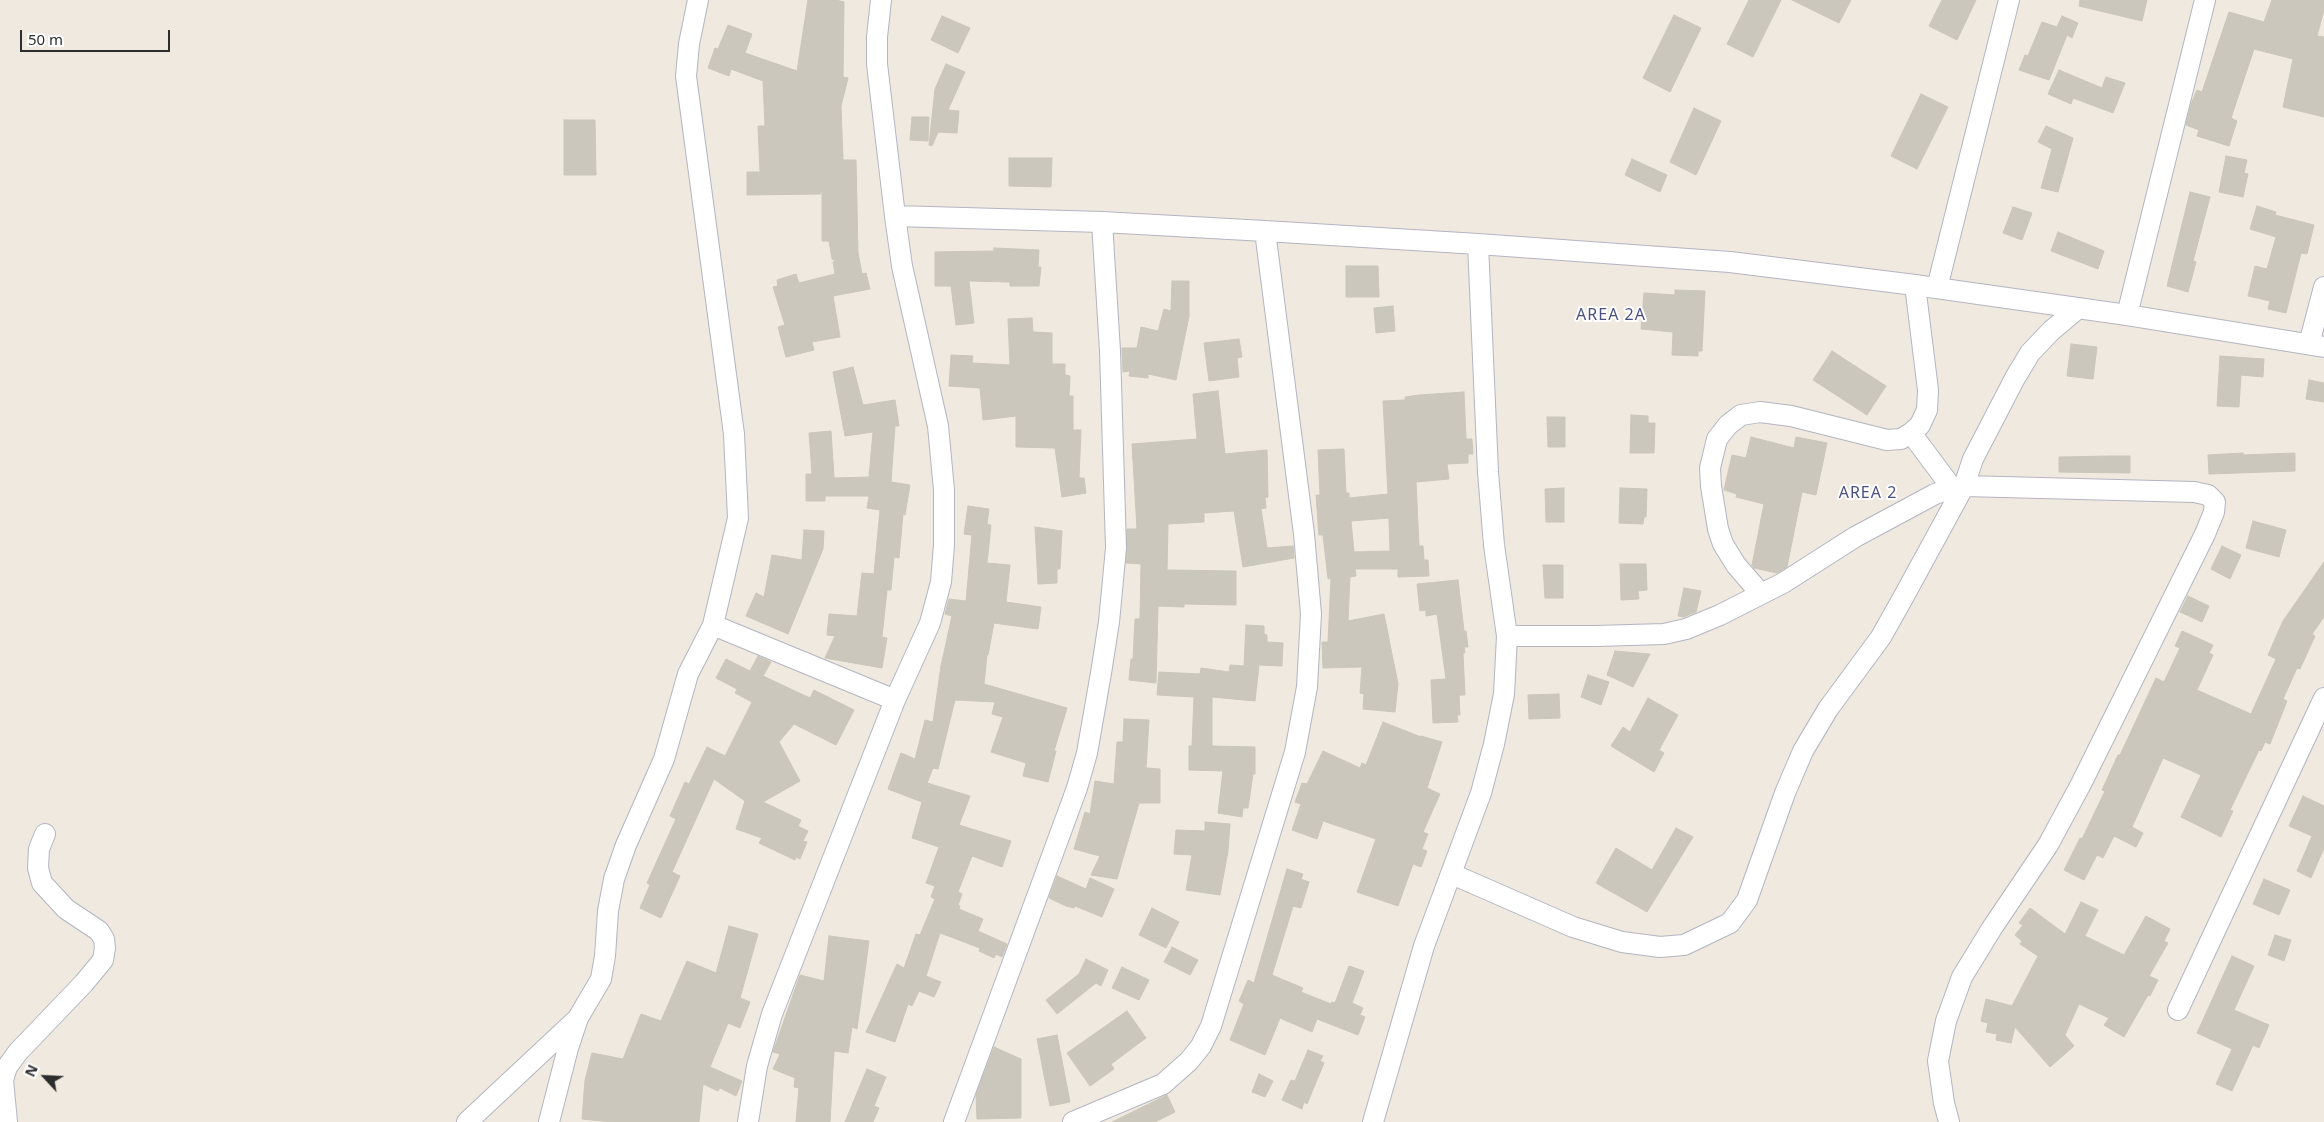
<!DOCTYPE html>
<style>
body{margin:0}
#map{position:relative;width:2324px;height:1122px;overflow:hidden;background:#efe9df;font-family:"Noto Sans",sans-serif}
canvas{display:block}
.north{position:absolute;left:20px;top:1052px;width:50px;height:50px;-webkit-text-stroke:4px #fff;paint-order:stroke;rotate:295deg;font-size:14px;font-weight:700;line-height:20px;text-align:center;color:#2d2d2d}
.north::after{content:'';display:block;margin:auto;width:18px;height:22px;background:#2d2d2d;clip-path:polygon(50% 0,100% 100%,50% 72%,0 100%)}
.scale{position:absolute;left:20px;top:30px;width:150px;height:22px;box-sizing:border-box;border:2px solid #2d2d2d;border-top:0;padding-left:6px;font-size:15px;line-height:18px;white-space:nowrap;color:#2d2d2d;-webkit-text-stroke:4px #fff;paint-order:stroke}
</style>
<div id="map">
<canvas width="2324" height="1122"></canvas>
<div class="north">N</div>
<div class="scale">50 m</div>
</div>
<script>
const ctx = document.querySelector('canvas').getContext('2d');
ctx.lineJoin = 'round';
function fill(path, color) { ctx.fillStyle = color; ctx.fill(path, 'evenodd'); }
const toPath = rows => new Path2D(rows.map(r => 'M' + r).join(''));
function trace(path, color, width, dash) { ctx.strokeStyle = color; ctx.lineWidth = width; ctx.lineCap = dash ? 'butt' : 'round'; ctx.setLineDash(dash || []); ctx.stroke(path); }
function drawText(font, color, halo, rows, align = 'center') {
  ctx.font = font + ' "Noto Sans",sans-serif'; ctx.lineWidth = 4; ctx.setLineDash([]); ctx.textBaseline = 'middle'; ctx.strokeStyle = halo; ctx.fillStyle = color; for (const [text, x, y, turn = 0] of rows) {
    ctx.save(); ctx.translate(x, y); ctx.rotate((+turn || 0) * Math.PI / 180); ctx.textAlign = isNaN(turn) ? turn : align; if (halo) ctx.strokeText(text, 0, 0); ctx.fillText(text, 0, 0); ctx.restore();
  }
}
const building = toPath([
 [808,0,836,0,844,2,843,77,848,78,841,106,843,160,856,160,858,253,862,274,866,273,870,289,833,296,840,337,812,342,814,350,786,357,778,327,785,325,773,287,778,286,777,280,796,274,799,283,835,274,833,262,836,261,832,259,829,241,822,241,822,190,820,194,747,195,747,172,760,172,758,126,765,126,763,81,731,69,729,76,708,68,715,48,718,49,728,25,752,34,745,53,797,71,808,0],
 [1749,0,1781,0,1753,57,1727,44,1749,0],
 [1792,0,1851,0,1839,23,1792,0],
 [1942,0,1976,0,1957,40,1929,26,1942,0],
 [2080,0,2147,0,2142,21,2079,6,2080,0],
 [2272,0,2324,0,2324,10,2317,36,2324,37,2324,117,2283,107,2293,59,2254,49,2231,118,2237,121,2229,146,2197,136,2199,130,2186,125,2191,104,2197,90,2202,92,2229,12,2264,22,2272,0],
 [1674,15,1701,28,1670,92,1643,78,1674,15],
 [942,16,970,28,958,53,931,40,942,16],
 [2062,16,2078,23,2072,38,2067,35,2049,80,2019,70,2025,55,2028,56,2042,22,2057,27,2062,16],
 [946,64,965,72,948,110,959,111,957,133,938,132,932,146,929,145,935,89,946,64],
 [2059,70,2102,88,2106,77,2125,83,2113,113,2073,98,2071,104,2048,94,2059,70],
 [1921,94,1948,107,1917,169,1891,156,1921,94],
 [1694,108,1721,121,1696,175,1670,162,1694,108],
 [912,117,929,117,928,141,910,140,912,117],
 [564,120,595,120,596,175,564,175,564,120],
 [2046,126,2073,138,2058,192,2041,188,2052,149,2038,142,2046,126],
 [2226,156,2247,160,2244,173,2248,174,2243,197,2219,192,2226,156],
 [1009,158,1052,158,1051,187,1009,186,1009,158],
 [1632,159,1667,175,1660,192,1625,175,1632,159],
 [2190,192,2210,197,2193,261,2196,262,2188,292,2167,286,2190,192],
 [2257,206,2276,212,2275,215,2314,225,2307,254,2301,253,2286,313,2268,309,2270,301,2248,296,2255,266,2267,269,2276,237,2250,229,2257,206],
 [2013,207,2032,213,2022,240,2003,233,2013,207],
 [2058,232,2104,251,2098,269,2051,251,2058,232],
 [994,248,1039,250,1038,267,1041,267,1039,286,1010,286,1010,282,969,281,974,323,956,325,951,286,935,286,935,252,994,251,994,248],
 [1346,266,1378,266,1379,297,1346,297,1346,266],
 [1172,281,1189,281,1189,316,1176,380,1148,374,1148,378,1129,376,1130,371,1123,372,1122,348,1137,348,1141,327,1158,331,1164,309,1171,311,1172,281],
 [1675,290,1705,291,1702,351,1698,351,1698,356,1672,355,1673,332,1641,329,1644,293,1675,295,1675,290],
 [1393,306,1395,331,1376,333,1374,308,1393,306],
 [1032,318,1033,332,1052,333,1052,364,1065,364,1065,375,1070,376,1069,396,1073,396,1073,430,1081,430,1079,478,1084,478,1086,493,1062,497,1055,448,1016,447,1016,416,983,420,980,388,949,386,951,355,973,356,972,363,1010,365,1008,319,1032,318],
 [1239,339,1242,357,1237,358,1239,377,1209,381,1204,343,1239,339],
 [2071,344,2097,347,2093,379,2067,376,2071,344],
 [1832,351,1886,386,1867,415,1813,380,1832,351],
 [2220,356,2264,359,2263,377,2241,375,2239,407,2217,406,2220,356],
 [853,367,863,405,895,400,899,426,895,426,891,482,910,485,905,515,903,514,899,558,894,557,891,590,887,590,882,637,887,638,882,668,825,658,835,636,827,635,829,614,857,616,862,573,874,574,880,510,867,508,869,496,825,496,825,501,806,501,806,474,812,474,809,433,831,431,834,478,869,477,873,432,845,436,833,372,853,367],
 [2309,380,2324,383,2324,402,2306,399,2309,380],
 [1218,391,1225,454,1267,450,1268,497,1265,498,1266,508,1261,509,1267,548,1293,546,1294,558,1243,567,1234,511,1204,513,1204,522,1168,524,1167,570,1236,571,1236,605,1184,604,1184,607,1158,606,1156,683,1129,680,1131,659,1133,659,1135,619,1140,619,1141,564,1126,563,1127,529,1137,529,1132,444,1197,439,1193,394,1218,391],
 [1464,392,1466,439,1472,439,1473,454,1468,454,1468,463,1447,464,1449,479,1416,482,1419,546,1423,546,1424,560,1428,560,1429,576,1398,577,1398,569,1355,569,1356,576,1350,577,1348,621,1384,614,1398,684,1395,712,1363,709,1364,694,1360,693,1362,667,1323,668,1322,642,1328,642,1331,578,1328,579,1323,535,1319,535,1316,495,1320,495,1318,450,1344,449,1346,493,1349,493,1349,498,1388,494,1383,401,1405,400,1405,397,1419,395,1464,392],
 [1389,518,1390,551,1354,552,1351,521,1389,518],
 [1631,415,1648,416,1648,423,1655,423,1654,453,1630,453,1631,415],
 [1547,417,1565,417,1565,447,1548,447,1547,417],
 [1751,437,1794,448,1796,437,1827,443,1816,495,1802,492,1787,567,1777,573,1754,568,1752,565,1764,504,1736,497,1737,494,1724,490,1732,455,1746,458,1751,437],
 [2243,453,2243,455,2295,453,2295,471,2209,474,2208,455,2243,453],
 [2112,456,2130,456,2130,473,2059,472,2059,457,2112,456],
 [1564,488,1564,522,1546,522,1545,489,1564,488],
 [1620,488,1647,489,1646,517,1644,517,1643,524,1619,523,1620,488],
 [968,506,989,509,987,524,991,525,987,563,1010,565,1006,602,1041,607,1038,629,994,623,988,655,987,655,984,684,1067,708,1054,751,1056,751,1048,782,1023,776,1026,763,991,752,1003,717,992,714,995,702,955,700,938,769,933,768,927,783,970,796,959,825,1011,841,1002,867,972,856,958,892,962,894,958,905,960,906,959,909,983,919,978,931,1007,944,1002,957,996,954,994,958,979,951,980,948,940,933,926,976,941,982,934,997,919,991,912,1006,908,1004,895,1042,866,1032,897,964,904,968,916,934,920,935,935,899,931,897,935,886,926,883,939,847,912,838,922,802,888,789,901,753,915,759,925,720,933,722,941,666,952,616,945,614,949,599,966,601,972,535,964,534,968,506],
 [2253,521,2286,530,2279,557,2246,548,2253,521],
 [1035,527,1062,531,1060,569,1057,569,1057,583,1038,584,1035,527],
 [804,530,824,531,823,549,788,634,746,616,756,593,764,597,772,555,802,560,804,530],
 [2222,546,2241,555,2230,579,2211,569,2222,546],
 [2324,562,2324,617,2312,634,2315,636,2300,669,2297,668,2283,699,2287,701,2270,744,2265,742,2261,751,2259,750,2230,810,2233,811,2221,837,2181,817,2201,775,2163,758,2132,827,2143,833,2136,847,2114,836,2103,858,2097,855,2084,880,2064,870,2080,838,2082,839,2105,791,2102,790,2118,755,2120,755,2156,678,2164,682,2180,648,2175,646,2182,631,2213,645,2209,653,2213,655,2197,690,2251,714,2276,659,2268,655,2283,621,2324,562],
 [1620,564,1646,564,1647,590,1638,591,1639,599,1621,600,1620,564],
 [1543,565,1563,565,1563,598,1545,598,1543,565],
 [1458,580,1464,631,1466,631,1468,647,1464,647,1465,653,1463,653,1465,695,1459,695,1460,715,1457,715,1458,722,1433,723,1431,680,1446,679,1437,614,1426,616,1426,610,1420,611,1417,584,1458,580],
 [1684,588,1701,591,1696,612,1683,617,1678,616,1684,588],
 [2188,596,2209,606,2202,622,2180,612,2188,596],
 [1246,625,1264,626,1264,634,1267,635,1267,642,1283,643,1282,666,1259,665,1255,701,1212,697,1212,746,1255,747,1255,774,1253,774,1248,808,1243,808,1242,817,1218,813,1223,771,1189,770,1189,746,1192,746,1194,697,1157,695,1159,672,1200,674,1201,668,1229,672,1230,665,1244,666,1246,625],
 [1615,651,1650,654,1633,687,1607,675,1615,651],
 [758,656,771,662,763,676,810,698,814,690,854,710,836,745,794,724,779,742,800,781,763,802,801,820,798,826,808,831,803,841,807,842,800,859,796,857,795,860,759,843,762,838,736,829,745,801,714,779,672,872,680,876,661,918,640,908,650,885,647,883,676,819,670,816,685,782,689,784,707,747,725,756,752,702,735,693,737,689,716,678,726,659,750,671,758,656],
 [1588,675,1609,682,1601,705,1581,697,1588,675],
 [1559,694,1560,718,1529,719,1528,695,1559,694],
 [1648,698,1678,715,1659,750,1664,753,1654,772,1611,746,1623,727,1630,732,1648,698],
 [1124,719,1149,720,1146,768,1160,769,1160,803,1139,803,1117,879,1091,875,1100,856,1074,849,1085,812,1090,814,1095,781,1114,784,1117,742,1123,742,1124,719],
 [1383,722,1421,737,1421,736,1442,742,1427,788,1440,794,1423,832,1428,834,1422,849,1427,851,1421,867,1413,864,1398,906,1357,892,1376,839,1323,821,1317,839,1292,830,1301,804,1295,802,1302,783,1307,784,1323,751,1360,768,1362,763,1366,765,1383,722],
 [2303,796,2324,806,2324,848,2311,878,2297,871,2312,836,2289,826,2303,796],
 [1205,822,1230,824,1228,851,1220,895,1186,890,1192,855,1174,854,1176,830,1205,831,1205,822],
 [1676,828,1693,837,1647,912,1596,883,1616,848,1652,870,1676,828],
 [1287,869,1303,874,1301,879,1309,882,1301,908,1293,906,1272,975,1303,988,1301,992,1331,1004,1332,1002,1335,1003,1349,966,1364,971,1352,1003,1363,1008,1360,1015,1365,1017,1358,1035,1317,1019,1312,1032,1280,1018,1265,1055,1230,1040,1244,1004,1239,1001,1248,980,1254,983,1287,869],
 [1057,876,1086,889,1090,878,1114,889,1102,917,1075,906,1074,908,1066,906,1049,898,1057,876],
 [2264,879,2290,890,2279,915,2253,904,2264,879],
 [2081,902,2098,910,2085,936,2124,955,2146,916,2170,929,2164,941,2168,943,2149,976,2158,980,2150,996,2148,995,2124,1037,2104,1025,2109,1018,2079,1004,2065,1035,2074,1046,2050,1067,2015,1027,2011,1043,1996,1040,1997,1034,1986,1032,1988,1023,1981,1021,1986,999,2012,1006,2038,956,2020,944,2022,941,2015,935,2023,925,2019,923,2030,908,2065,934,2081,902],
 [1152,908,1179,922,1166,948,1139,935,1152,908],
 [729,926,758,934,740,998,750,1002,740,1028,728,1023,710,1067,742,1081,736,1096,720,1088,718,1091,703,1084,699,1122,613,1122,582,1119,585,1080,592,1053,623,1059,641,1014,661,1021,687,961,716,973,729,926],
 [2275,935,2291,940,2284,961,2268,955,2275,935],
 [829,936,869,941,857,1029,852,1027,848,1053,834,1051,830,1122,796,1122,799,1088,794,1087,795,1078,773,1069,780,1054,773,1052,800,975,824,981,829,936],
 [1172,947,1198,960,1190,975,1164,962,1172,947],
 [2232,956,2254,966,2234,1010,2269,1025,2259,1048,2253,1045,2232,1091,2216,1084,2232,1049,2197,1033,2232,956],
 [1086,959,1108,970,1101,986,1096,983,1057,1014,1046,1000,1079,974,1086,959],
 [1122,967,1149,980,1139,1000,1112,988,1122,967],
 [1127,1011,1146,1038,1111,1064,1114,1069,1090,1086,1067,1053,1127,1011],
 [1057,1035,1070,1102,1050,1106,1037,1039,1057,1035],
 [994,1047,1021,1059,1021,1118,977,1119,976,1095,994,1047],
 [1308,1050,1323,1056,1320,1061,1324,1063,1307,1104,1304,1102,1302,1109,1282,1100,1291,1080,1295,1081,1308,1050],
 [867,1069,886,1077,874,1106,879,1108,873,1122,845,1122,867,1069],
 [1259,1074,1273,1081,1265,1097,1252,1092,1259,1074],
 [1167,1095,1175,1112,1155,1122,1112,1122,1167,1095]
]);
fill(building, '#cbc7bd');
trace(building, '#cbc6b8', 1);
const minor = toPath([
 [895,216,1102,222,1265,231,1478,244,1730,262,1915,285,2127,315,2324,347],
 [1937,288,2009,0],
 [2127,315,2205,0],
 [2309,344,2324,287],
 [1911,433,1952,488],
 [1761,594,1736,565,1723,544,1718,529,1711,486,1710,468,1717,439,1728,425,1741,415,1760,412,1791,416,1887,440,1901,439,1911,433,1920,425,1927,410,1928,390,1915,285],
 [713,625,895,700],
 [1507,636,1596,636,1664,634,1686,629,1720,615,1783,583,1855,537,1935,494,1952,488,1964,486,2194,492,2208,495,2215,502,2214,512,2205,534,2081,784,2048,845,1992,928,1962,977,1946,1021,1938,1061,1944,1103,1949,1122],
 [1452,874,1573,927,1622,942,1660,947,1684,945,1730,923,1747,900,1785,793,1803,751,1828,709,1881,637,1904,596,1964,486,1973,459,2015,378,2030,353,2051,331,2077,309],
 [2178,1010,2324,698],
 [7,1122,3,1080,7,1067,18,1052,84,983,103,960,105,948,104,939,99,931,66,909,42,883,38,868,39,849,45,834],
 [467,1122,575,1021],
 [549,1122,568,1048,578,1018,601,979,605,956,608,911,614,879,626,845,664,759,688,674,713,625,738,518,734,434,686,76,689,44,698,0],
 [748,1122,757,1066,772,1014,895,700,930,623,941,582,944,545,944,490,938,426,902,266,895,216,877,64,877,37,881,0],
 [954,1122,1077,788,1087,753,1101,673,1109,622,1116,548,1110,351,1102,222],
 [1073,1122,1163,1084,1189,1061,1201,1046,1211,1026,1295,752,1307,687,1311,614,1304,534,1265,231],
 [1373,1122,1424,946,1481,793,1494,744,1504,694,1507,636,1494,545,1488,472,1478,244]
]);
trace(minor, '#b3b5c1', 22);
trace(minor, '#fff', 20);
ctx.letterSpacing = '1px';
drawText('16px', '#4a5182', '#fff', [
 ["AREA 2A",1611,315],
 ["AREA 2",1868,493]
]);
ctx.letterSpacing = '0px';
</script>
